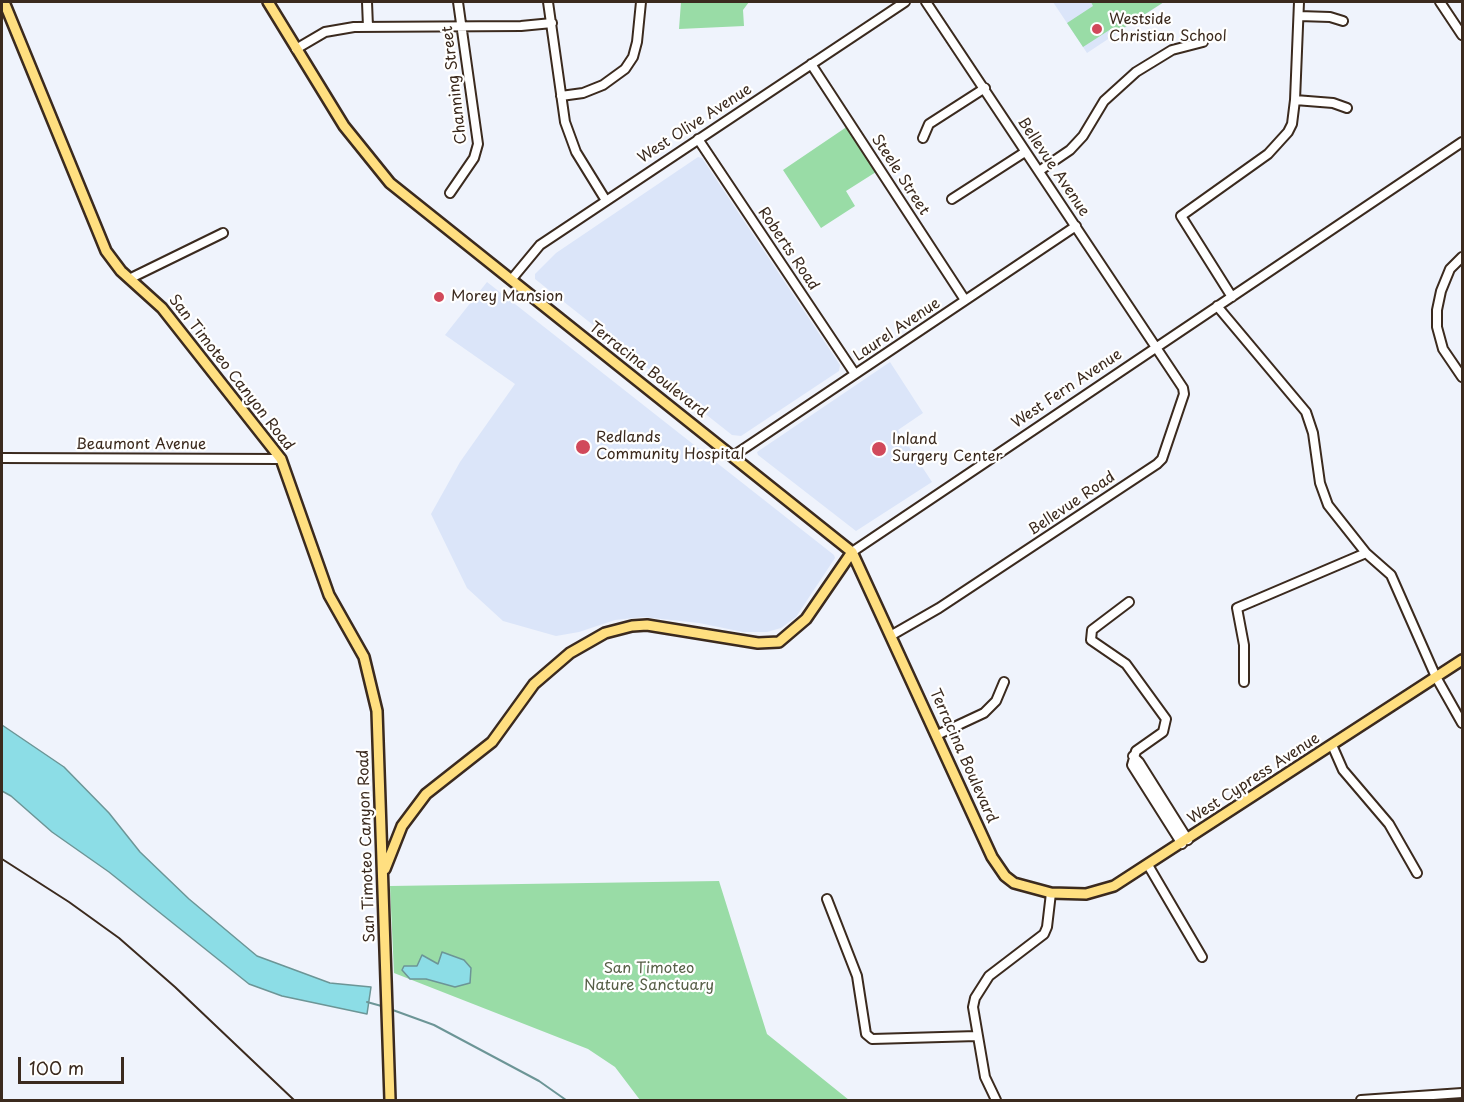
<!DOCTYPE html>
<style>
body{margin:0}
#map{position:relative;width:1464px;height:1102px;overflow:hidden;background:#eff3fc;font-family:"Playpen Sans",sans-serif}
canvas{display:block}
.frame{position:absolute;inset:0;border:3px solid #3b2a1e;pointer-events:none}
.scale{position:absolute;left:18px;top:1057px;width:106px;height:27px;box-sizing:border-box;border:3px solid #3b2a1e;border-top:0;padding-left:8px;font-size:18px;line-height:21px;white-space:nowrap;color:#3b2a1e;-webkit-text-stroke:4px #fff;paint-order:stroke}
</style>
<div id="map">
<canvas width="1464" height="1102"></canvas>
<div class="frame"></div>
<div class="scale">100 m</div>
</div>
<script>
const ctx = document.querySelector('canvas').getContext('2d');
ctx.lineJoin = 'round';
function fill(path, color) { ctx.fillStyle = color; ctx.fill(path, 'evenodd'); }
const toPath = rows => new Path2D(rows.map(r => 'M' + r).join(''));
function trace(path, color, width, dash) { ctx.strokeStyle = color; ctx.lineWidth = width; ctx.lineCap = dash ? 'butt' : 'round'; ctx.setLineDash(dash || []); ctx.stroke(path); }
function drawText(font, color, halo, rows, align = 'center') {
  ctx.font = font + ' "Playpen Sans",sans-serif'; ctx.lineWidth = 4.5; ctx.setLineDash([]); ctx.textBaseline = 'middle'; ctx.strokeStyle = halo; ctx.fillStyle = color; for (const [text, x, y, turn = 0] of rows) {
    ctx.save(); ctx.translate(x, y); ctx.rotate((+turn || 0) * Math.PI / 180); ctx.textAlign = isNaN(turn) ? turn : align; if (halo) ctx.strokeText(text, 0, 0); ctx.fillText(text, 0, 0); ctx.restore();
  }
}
fill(toPath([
 [1053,2,1164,2,1087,53],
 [698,157,702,158,840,365,839,371,741,436,732,435,535,279,535,274,556,253],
 [487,282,834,555,835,558,796,617,781,628,767,632,743,632,699,623,643,617,615,620,579,632,556,636,503,621,467,588,431,514,460,462,515,384,445,335],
 [890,362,923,413,898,430,932,482,856,531,758,455,757,452]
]), '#dbe5f9');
fill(toPath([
 [681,2,749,2,743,10,744,26,679,29],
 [1091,2,1164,2,1114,34,1111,29,1083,47,1067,23,1093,6],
 [848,126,876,172,846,191,855,206,821,228,783,170],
 [719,881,767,1034,849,1100,640,1100,615,1067,588,1049,394,973,390,886]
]), '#99dca6');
const water = toPath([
 [2,725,64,767,109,813,140,852,189,899,257,956,330,983,371,987,367,1014,282,996,249,984,109,872,52,832,11,796,2,791,2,725],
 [442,952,464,960,471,968,470,983,455,987,426,979,410,979,402,970,404,966,417,966,422,955,438,964,442,952]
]);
fill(water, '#8cdde6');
trace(water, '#6c9596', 1.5);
trace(toPath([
 [367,1002,385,1007],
 [390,1009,434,1025,539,1081,566,1100]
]), '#6c9596', 2);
const minor = toPath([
 [367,2,368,27],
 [548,2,565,122,576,152,605,199],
 [1440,2,1462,35],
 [1299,16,1330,17,1343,21],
 [296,49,325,32,354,27,521,26,552,23],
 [811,64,965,300],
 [561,96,583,93,603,85,625,69,633,57,637,42,641,2],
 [1295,100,1333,103,1347,108],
 [923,138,929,124,985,88],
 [698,139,855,374],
 [1039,171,1070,150,1083,136,1104,101,1136,72,1172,50,1203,42],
 [450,193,474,158,478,144,458,2],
 [952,199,1025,152],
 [1462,257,1450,269,1441,291,1437,310,1437,327,1443,349,1462,377],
 [131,278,223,233],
 [511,280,540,245,905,2],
 [1232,297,1181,216,1268,154,1288,132,1292,124,1295,100,1299,2],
 [1217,306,1306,412,1313,433,1320,483,1328,505,1366,553,1391,575,1436,677,1462,723],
 [733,456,1076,226],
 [2,458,281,459],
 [852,552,1462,142],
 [1129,602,1092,630,1091,640,1126,664,1166,719,1163,732,1136,751,1132,765,1182,844],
 [892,635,939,608,1157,464,1162,459,1184,394,1183,388,926,2],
 [1244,682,1244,645,1237,608,1366,553],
 [937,735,984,713,996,701,1004,682],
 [1332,745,1343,770,1389,824,1417,873],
 [1133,756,1139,762,1188,840],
 [1148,865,1202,957],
 [827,899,857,976,866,1034,872,1039,977,1036],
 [996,1100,985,1077,973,1007,975,998,989,976,1044,934,1047,927,1051,893],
 [1361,1100,1462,1093]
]);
const major = toPath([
 [4,2,106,251,121,271,162,308,281,459,329,595,364,657,377,711,390,1100],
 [268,2,344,126,390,183,852,552,992,857,1005,876,1014,883,1051,893,1086,894,1114,886,1462,660],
 [385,869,402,826,426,794,492,742,534,684,570,653,605,633,632,626,647,625,758,643,779,642,806,619,852,552]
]);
trace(minor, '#3b2a1e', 12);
trace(major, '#3b2a1e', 14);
trace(minor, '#fff', 8);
trace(major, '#ffdf80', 9);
trace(toPath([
 [2,859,69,902,119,938,175,987,294,1100]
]), '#3b2a1e', 2);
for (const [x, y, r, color] of [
 [1097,29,6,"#d1495b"],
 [439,297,6,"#d1495b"],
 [583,447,8,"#d1495b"],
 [879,449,8,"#d1495b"]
]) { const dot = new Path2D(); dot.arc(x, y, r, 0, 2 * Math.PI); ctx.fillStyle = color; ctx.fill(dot); trace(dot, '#fff', 2); }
drawText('15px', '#3b2a1e', '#fff', [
 ["Westside",1109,20],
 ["Christian School",1109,37],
 ["Morey Mansion",451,297],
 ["Redlands",596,438],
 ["Community Hospital",596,455],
 ["Inland",892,440],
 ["Surgery Center",892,457]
], 'left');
drawText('15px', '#3b2a1e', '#fff', [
 ["Channing Street",455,85,-97],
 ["West Olive Avenue",695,124,-33],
 ["Bellevue Avenue",1053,167,56],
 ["Steele Street",900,175,57],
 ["Roberts Road",788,249,56],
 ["Laurel Avenue",897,330,-34],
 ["Terracina Boulevard",648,370,38],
 ["San Timoteo Canyon Road",231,373,52],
 ["West Fern Avenue",1067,389,-34],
 ["Beaumont Avenue",141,445],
 ["Bellevue Road",1072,504,-34],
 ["Terracina Boulevard",963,756,66],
 ["West Cypress Avenue",1254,779,-33],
 ["San Timoteo Canyon Road",367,846,-92]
]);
drawText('15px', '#575f47', '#fff', [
 ["San Timoteo",649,969],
 ["Nature Sanctuary",649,986]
]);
</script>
